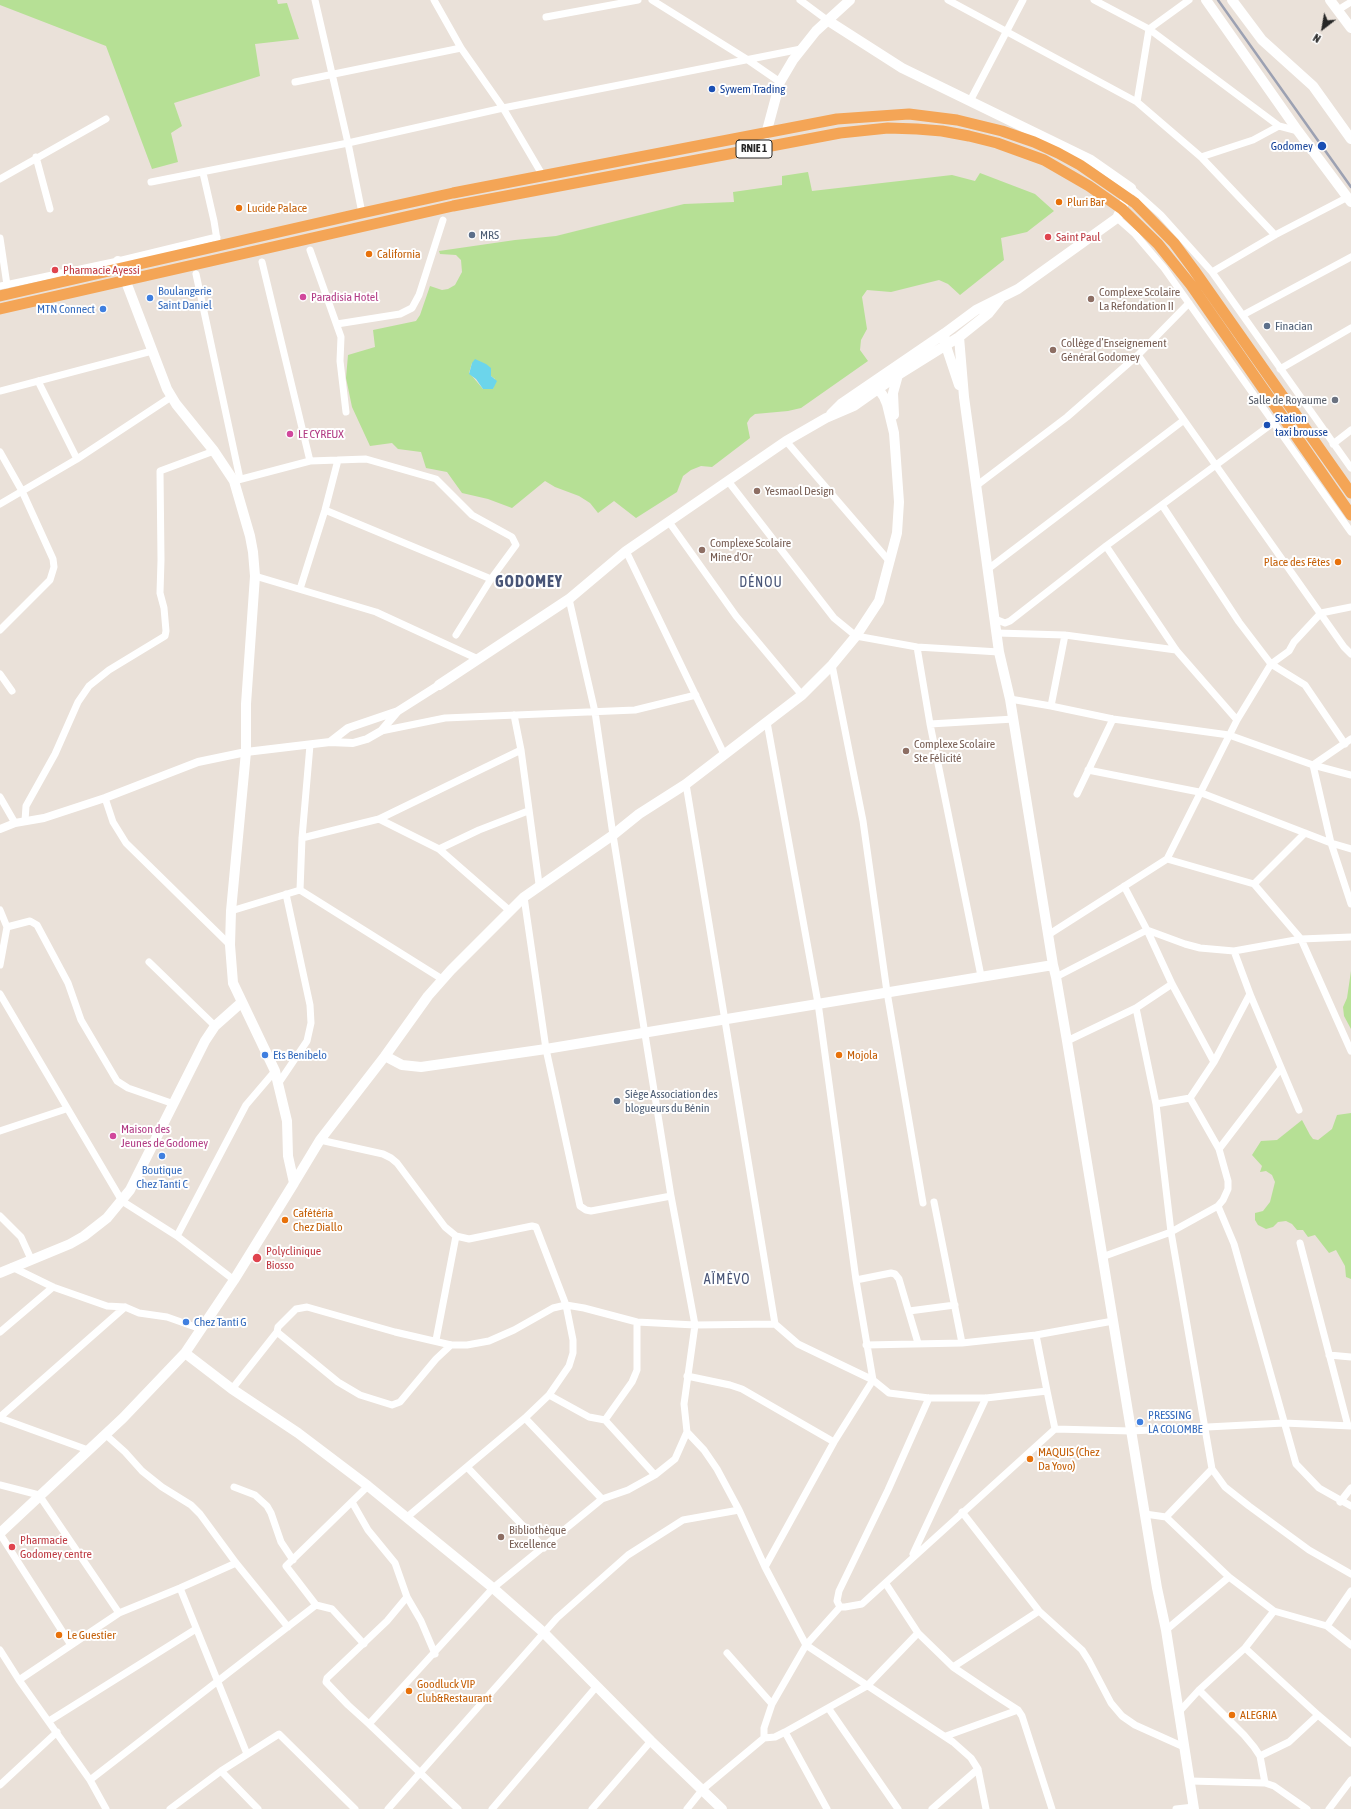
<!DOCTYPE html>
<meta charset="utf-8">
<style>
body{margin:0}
#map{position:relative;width:1351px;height:1809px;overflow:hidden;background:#eae1d9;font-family:"Asap Condensed",sans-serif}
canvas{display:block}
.north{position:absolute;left:1303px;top:8px;width:40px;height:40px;-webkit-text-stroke:3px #fff;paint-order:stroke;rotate:211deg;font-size:11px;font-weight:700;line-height:16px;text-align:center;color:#272727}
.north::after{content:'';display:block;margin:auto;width:14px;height:18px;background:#272727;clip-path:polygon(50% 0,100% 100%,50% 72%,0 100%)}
</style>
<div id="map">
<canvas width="1351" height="1809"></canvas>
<div class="north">N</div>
</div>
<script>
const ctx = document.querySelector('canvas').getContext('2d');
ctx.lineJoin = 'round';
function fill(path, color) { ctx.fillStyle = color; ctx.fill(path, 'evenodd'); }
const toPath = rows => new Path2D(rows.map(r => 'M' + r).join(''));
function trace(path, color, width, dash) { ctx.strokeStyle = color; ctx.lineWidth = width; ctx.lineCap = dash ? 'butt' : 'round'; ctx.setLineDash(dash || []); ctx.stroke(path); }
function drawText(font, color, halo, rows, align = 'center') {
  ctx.font = font + ' "Asap Condensed",sans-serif'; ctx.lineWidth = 4; ctx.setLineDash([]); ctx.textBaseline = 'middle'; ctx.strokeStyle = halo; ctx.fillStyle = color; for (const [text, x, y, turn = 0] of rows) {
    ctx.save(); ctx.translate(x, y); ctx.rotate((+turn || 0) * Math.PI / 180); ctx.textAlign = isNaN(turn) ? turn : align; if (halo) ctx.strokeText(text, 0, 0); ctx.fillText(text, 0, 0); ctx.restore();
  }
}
fill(toPath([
 [0,0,277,0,278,4,287,3,299,39,255,44,260,76,174,103,182,126,171,133,178,162,152,169,106,46,0,5],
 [808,172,812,191,952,175,975,181,980,173,1035,194,1054,211,1027,232,1001,238,1004,260,960,295,948,284,939,280,891,292,867,290,862,297,867,329,861,340,860,350,868,361,801,408,788,411,755,414,750,418,747,423,750,438,712,467,701,466,691,470,683,476,677,492,636,518,614,501,598,513,590,503,579,496,555,487,545,481,512,508,488,499,462,493,447,472,426,468,421,452,398,449,392,443,370,446,352,407,346,378,348,355,375,347,373,330,416,321,420,315,430,286,442,290,448,289,455,285,462,272,461,260,456,255,440,254,439,251,515,240,556,236,684,204,734,202,733,192,782,185,782,176],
 [472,363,491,370,491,376,495,379,493,389,483,389,472,376,469,373],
 [1351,971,1351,1029,1344,1016,1343,1007,1347,998],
 [1351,1113,1351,1279,1346,1277,1345,1266,1336,1250,1329,1253,1315,1235,1308,1237,1303,1230,1297,1230,1292,1224,1286,1221,1278,1222,1273,1227,1266,1229,1258,1225,1255,1220,1255,1213,1263,1211,1270,1202,1275,1182,1272,1175,1266,1171,1260,1172,1262,1166,1252,1155,1261,1141,1277,1140,1302,1120,1310,1135,1313,1139,1318,1140,1332,1129,1337,1115]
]), '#b6e095');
fill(toPath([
 [475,359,486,364,491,368,491,376,497,381,493,389,483,389,476,379,469,374,472,363]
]), '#6cd5eb');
trace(toPath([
 [315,0,348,143,362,213],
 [434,0,461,48,503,108,543,176],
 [652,0,748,60,780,82],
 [800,0,827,20],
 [948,0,1137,102,1201,157,1275,235],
 [1094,0,1149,29,1279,126,1298,131],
 [1338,10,1351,2],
 [546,17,638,0],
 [295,82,461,48],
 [970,101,1023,0],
 [1137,102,1149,29,1189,0],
 [36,157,50,209],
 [1201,157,1253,140,1279,126],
 [203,173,214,221,217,240],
 [0,179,106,119],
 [151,182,348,143,503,108,801,49],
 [1131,188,1161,215,1212,272,1351,468],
 [1117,218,1135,234,1164,268,1351,532],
 [0,238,7,285],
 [310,250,341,337,340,361,346,412],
 [262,262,310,461],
 [1212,272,1275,235,1348,197],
 [196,274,240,479],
 [0,286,118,261,217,237],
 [1243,315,1351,257],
 [337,324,400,314,412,308,419,295,443,220],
 [1138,355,1344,647,1351,654],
 [1280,369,1351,328],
 [38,381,77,459],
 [0,391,152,351],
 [786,441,890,562],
 [1333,444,1351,430],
 [0,452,22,491,53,559,54,567,50,580,0,630],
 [234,481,310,461,366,459,436,479,472,515,512,537,516,545,491,579,456,635],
 [728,481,834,618,856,636,917,647,999,652],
 [976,486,1067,417,1138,355,1189,303],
 [0,504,77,459,171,397],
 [1162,505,1239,622,1271,664,1305,685,1345,744],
 [325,510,491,579],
 [669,522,736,616,802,695],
 [1106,546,1176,650,1237,720],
 [626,551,724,754],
 [988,569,1184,420],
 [255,576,376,612,478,659],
 [300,589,325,510,338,460],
 [569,599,595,712,613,835,671,1196,695,1325,684,1404,687,1432,704,1450,717,1469,739,1510,765,1567,806,1645,953,1742,971,1758,978,1769,986,1809],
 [995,619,1005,623,1010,621,1106,546,1273,423],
 [997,633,1065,635,1176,650],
 [917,647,930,724,981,976],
 [832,665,863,821,887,992,923,1203],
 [0,674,12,691],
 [1010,699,1051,706,1113,719,1229,735,1313,765,1351,775],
 [1051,706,1065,635],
 [514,715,521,750,539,884],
 [930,724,1014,719],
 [381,731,445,718,635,710,696,695],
 [1313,765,1331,843,1351,904],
 [1313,765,1351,739],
 [1088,770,1199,792,1331,843,1351,849],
 [686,784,775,1324],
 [1077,794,1113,719],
 [0,797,15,823],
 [105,798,113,822,126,843,230,945],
 [379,819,439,849,510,911],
 [25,821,26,806,55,754,78,702,89,686,109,670,165,636,166,631,164,608,160,593,161,560,160,471,214,451],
 [302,838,379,819,521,750],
 [439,849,479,830,528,811],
 [1167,859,1254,884,1301,939,1351,1051],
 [1254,884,1305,833],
 [1124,886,1147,930,1172,984,1214,1062],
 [300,890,302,838,310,745],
 [524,897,546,1049,580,1206,586,1210,591,1211,671,1196],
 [0,910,7,927,0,965],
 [231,911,300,890,442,979],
 [7,927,30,921,37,925,68,983,81,1020,117,1081,128,1088,174,1104],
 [1048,935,1167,859,1237,720,1271,664,1289,651,1294,642,1321,613,1351,607],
 [1234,951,1250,994,1299,1110],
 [149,962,215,1026],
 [1056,977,1147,930,1185,944,1200,948,1234,951,1301,939,1351,937],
 [0,994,122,1201,177,1236,234,1280],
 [1136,1008,1156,1104,1171,1232,1212,1469,1225,1487,1249,1506,1309,1550,1351,1574],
 [1067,1041,1136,1008,1172,984],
 [278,1084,307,1041,311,1023,310,1005,286,894],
 [1156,1104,1190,1098,1214,1062,1250,994],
 [0,1131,66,1109],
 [320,1140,383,1154,391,1158,397,1163,445,1227,456,1236,469,1239,532,1226,536,1227,566,1305,573,1340,573,1353,569,1366,549,1395,525,1418,406,1518],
 [1219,1149,1281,1068],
 [934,1202,962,1343],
 [1218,1206,1234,1244,1296,1464,1319,1488,1351,1506],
 [0,1216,21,1237,31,1259],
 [177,1236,246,1105,275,1071],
 [1300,1243,1348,1426],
 [1102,1257,1171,1232,1218,1206,1223,1200,1228,1189,1228,1181,1219,1149,1190,1098],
 [12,1267,53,1287,107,1306,125,1307,139,1313,167,1317,201,1329],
 [856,1280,891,1273,895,1274,899,1279,918,1343],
 [909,1311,955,1305],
 [0,1332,53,1287],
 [277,1332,338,1382,360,1395,392,1405,400,1402,436,1359,451,1345],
 [1036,1335,1047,1391],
 [436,1340,456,1236],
 [866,1345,962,1343,1036,1335,1113,1321],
 [1329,1355,1351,1357],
 [687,1376,730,1385,742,1389,834,1442],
 [232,1389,277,1332,278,1327,296,1309,307,1307,395,1332,451,1345,467,1345,489,1341,514,1330,553,1308,566,1305,584,1308,637,1322,695,1325,775,1324,798,1344,873,1380,889,1393,929,1398,986,1398,1047,1391,1055,1429],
 [549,1395,589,1417,605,1420,655,1475],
 [929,1398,888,1490,839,1591,837,1601,840,1607,845,1607,862,1604,1055,1429,1131,1431,1284,1423,1351,1426],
 [0,1417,125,1307],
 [0,1418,88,1450],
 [525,1418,602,1499],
 [605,1420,632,1382,635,1375,637,1370,637,1322],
 [106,1435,125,1452,142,1471,162,1487,191,1505,200,1514,236,1563,288,1627],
 [467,1467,544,1548],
 [0,1485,39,1495,119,1613],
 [234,1487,255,1495,267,1506,271,1513,281,1542,293,1560],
 [352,1502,368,1530,395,1563,407,1597,421,1621,435,1654],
 [1340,1502,1351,1488],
 [962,1512,1039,1611,1082,1650,1089,1661,1111,1703,1122,1716,1135,1725,1184,1747],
 [1145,1514,1166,1517,1229,1577,1274,1611,1327,1626,1351,1645],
 [1166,1517,1212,1469],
 [0,1534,71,1645],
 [913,1554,986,1398],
 [765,1567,834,1442,873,1380,856,1280,818,1003,767,722],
 [886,1584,918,1633,953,1667,993,1694,1018,1710,1022,1716,1052,1809],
 [180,1588,247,1754],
 [407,1597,387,1621,327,1678,326,1682,348,1705,369,1724,458,1809],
 [1327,1626,1351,1591],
 [1166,1630,1229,1577],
 [364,1644,332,1609,316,1605,286,1566,368,1486],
 [1245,1648,1318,1715,1351,1743],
 [0,1650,19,1680,90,1780,106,1809],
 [727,1653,772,1704],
 [953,1667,1039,1611],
 [19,1680,119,1613,180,1588,236,1563],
 [1199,1690,1244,1735,1254,1747,1260,1756,1265,1783],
 [829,1709,898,1809],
 [1178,1713,1199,1690,1245,1648,1274,1611],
 [49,1721,196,1629],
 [369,1724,493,1588,602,1499,628,1490,655,1475,675,1459,687,1432],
 [785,1732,827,1809],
 [946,1736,1018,1710],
 [764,1738,775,1737,785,1732,867,1686,918,1633],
 [1260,1756,1289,1742,1318,1715],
 [221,1771,258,1809],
 [90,1780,316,1605],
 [1190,1781,1265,1783,1274,1786,1307,1809],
 [0,1785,57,1732],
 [170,1809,221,1771,279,1734,355,1809],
 [388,1809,557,1618,628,1555,683,1520,739,1510],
 [492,1809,597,1686],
 [592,1809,651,1741],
 [687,1809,703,1789,764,1738,764,1728,772,1704,806,1645,840,1607],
 [932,1809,978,1769],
 [1176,1809,1194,1807],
 [1329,1809,1351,1780]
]), '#fff', 7);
trace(toPath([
 [330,742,348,728,398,711],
 [0,829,15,823,44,818,105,798,198,762,246,752,330,742,353,743,367,739,381,731,398,711,439,685]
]), '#fff', 8);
trace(toPath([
 [1206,0,1298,131,1351,202],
 [1232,0,1262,40,1313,86,1351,139],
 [1330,0,1351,28],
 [827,20,902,68,1091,160,1131,188,1117,218,1018,289,976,310,945,333,944,340,959,385],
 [766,134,780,82,793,60,816,31,850,0],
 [959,337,964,397,999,652,1010,699,1053,965,1056,977,1067,1041,1157,1588,1166,1630,1194,1809],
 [831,414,841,404,945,333],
 [894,415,893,393,898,375,959,337,989,313,1001,298],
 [439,685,569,599,626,551,786,441,826,418,854,406,898,375],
 [385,1056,402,1065,421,1067,546,1049,1053,965],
 [294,1183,320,1140,385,1056,428,996,451,970,524,897,613,835,639,814,686,784,802,695,832,665,856,636,879,601,897,533,899,502,894,433,887,404,884,397,877,387,877,381],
 [0,1273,70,1244,84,1236,107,1218,130,1190,205,1041,215,1026,242,1002],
 [185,1353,232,1389,298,1433,368,1486,493,1588,543,1632,651,1741,722,1809],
 [0,1533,123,1418,185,1353,234,1280,294,1183,288,1156,287,1121,275,1071,233,983,230,945,231,911,246,752,246,704,255,576,253,552,250,536,234,481,214,451,176,404,167,389,118,261]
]), '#fff', 10);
trace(toPath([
 [0,296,362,213,453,193,837,119,909,114,957,120,1002,131,1034,142,1058,153,1080,165,1135,203,1174,243,1194,270,1351,493],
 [0,309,453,206,840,133,888,128,917,129,942,131,969,136,997,143,1044,160,1089,186,1122,209,1158,244,1191,285,1351,515]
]), '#f4a556', 11);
trace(toPath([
 [1218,0,1351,187]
]), '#9ca1b2', 2.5);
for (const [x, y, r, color] of [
 [712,89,4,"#1a4fb4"],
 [1322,146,5,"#1a4fb4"],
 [1059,202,4,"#e8710a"],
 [239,208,4,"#e8710a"],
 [472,235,4,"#5c6f8a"],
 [1048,237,4,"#e0444e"],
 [369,254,4,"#e8710a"],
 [55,270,4,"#e0444e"],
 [303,297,4,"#d1479c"],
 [150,298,4,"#3f7fe0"],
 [1091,299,4,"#8d6e63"],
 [103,309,4,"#3f7fe0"],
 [1267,326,4,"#5c6f8a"],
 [1053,350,4,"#8d6e63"],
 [1335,400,4,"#6b7280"],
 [1267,425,4,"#1a4fb4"],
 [290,434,4,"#d1479c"],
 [757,491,4,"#8d6e63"],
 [702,550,4,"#8d6e63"],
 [1338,562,4,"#e8710a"],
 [906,751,4,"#8d6e63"],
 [265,1055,4,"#3f7fe0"],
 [839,1055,4,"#e8710a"],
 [617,1101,4,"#5c6f8a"],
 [113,1136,4,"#d1479c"],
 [162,1156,4,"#3f7fe0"],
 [285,1220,4,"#e8710a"],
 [257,1258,5,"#e0444e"],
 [186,1322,4,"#3f7fe0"],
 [1140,1422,4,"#3f7fe0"],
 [1030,1459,4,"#e8710a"],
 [501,1537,4,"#8d6e63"],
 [12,1547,4,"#e0444e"],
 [59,1635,4,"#e8710a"],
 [409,1691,4,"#e8710a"],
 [1232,1715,4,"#e8710a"]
]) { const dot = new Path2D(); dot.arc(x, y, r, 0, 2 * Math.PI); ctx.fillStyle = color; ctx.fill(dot); trace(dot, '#fff', 1.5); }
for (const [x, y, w] of [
 [754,149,36]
]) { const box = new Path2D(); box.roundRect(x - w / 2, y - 9, w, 18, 3); ctx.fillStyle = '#fff'; ctx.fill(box); trace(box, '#272727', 1); }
drawText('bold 11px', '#272727', null, [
 ["RNIE 1",754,149]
]);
drawText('12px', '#164399', '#fff', [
 ["Sywem Trading",720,89],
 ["Godomey",1313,146,"right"],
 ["Station",1275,418],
 ["taxi brousse",1275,432]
], 'left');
drawText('12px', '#c56008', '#fff', [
 ["Pluri Bar",1067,202],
 ["Lucide Palace",247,208],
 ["California",377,254],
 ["Place des Fêtes",1330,562,"right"],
 ["Mojola",847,1055],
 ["Cafétéria",293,1213],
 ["Chez Diallo",293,1227],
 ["MAQUIS (Chez",1038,1452],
 ["Da Yovo)",1038,1466],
 ["Le Guestier",67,1635],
 ["Goodluck VIP",417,1684],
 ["Club&Restaurant",417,1698],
 ["ALEGRIA",1240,1715]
], 'left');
drawText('12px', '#4e5e75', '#fff', [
 ["MRS",480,235],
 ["Finacian",1275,326],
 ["Siège Association des",625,1094],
 ["blogueurs du Bénin",625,1108]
], 'left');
drawText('12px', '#be3a42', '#fff', [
 ["Saint Paul",1056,237],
 ["Pharmacie Ayessi",63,270],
 ["Polyclinique",266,1251],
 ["Biosso",266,1265],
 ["Pharmacie",20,1540],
 ["Godomey centre",20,1554]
], 'left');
drawText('12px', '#366cbe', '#fff', [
 ["Boulangerie",158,291],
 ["Saint Daniel",158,305],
 ["MTN Connect",95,309,"right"],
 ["Ets Benibelo",273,1055],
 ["Boutique",162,1170,"center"],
 ["Chez Tanti C",162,1184,"center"],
 ["Chez Tanti G",194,1322],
 ["PRESSING",1148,1415],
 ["LA COLOMBE",1148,1429]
], 'left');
drawText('12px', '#785e54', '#fff', [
 ["Complexe Scolaire",1099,292],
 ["La Refondation II",1099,306],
 ["Collège d’Enseignement",1061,343],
 ["Général Godomey",1061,357],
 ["Yesmaol Design",765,491],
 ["Complexe Scolaire",710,543],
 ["Mine d'Or",710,557],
 ["Complexe Scolaire",914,744],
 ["Ste Félicité",914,758],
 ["Bibliothèque",509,1530],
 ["Excellence",509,1544]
], 'left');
drawText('12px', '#b23c85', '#fff', [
 ["Paradisia Hotel",311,297],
 ["LE CYREUX",298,434],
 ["Maison des",121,1129],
 ["Jeunes de Godomey",121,1143]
], 'left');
drawText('12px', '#5b616d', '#fff', [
 ["Salle de Royaume",1327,400]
], 'right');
ctx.letterSpacing = '1px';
drawText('14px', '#495577', '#fff', [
 ["DÉNOU",761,583],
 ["AÏMÈVO",727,1280]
]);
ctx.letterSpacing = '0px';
ctx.letterSpacing = '1px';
drawText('bold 16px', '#495577', '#fff', [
 ["GODOMEY",529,582]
]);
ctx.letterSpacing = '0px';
</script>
